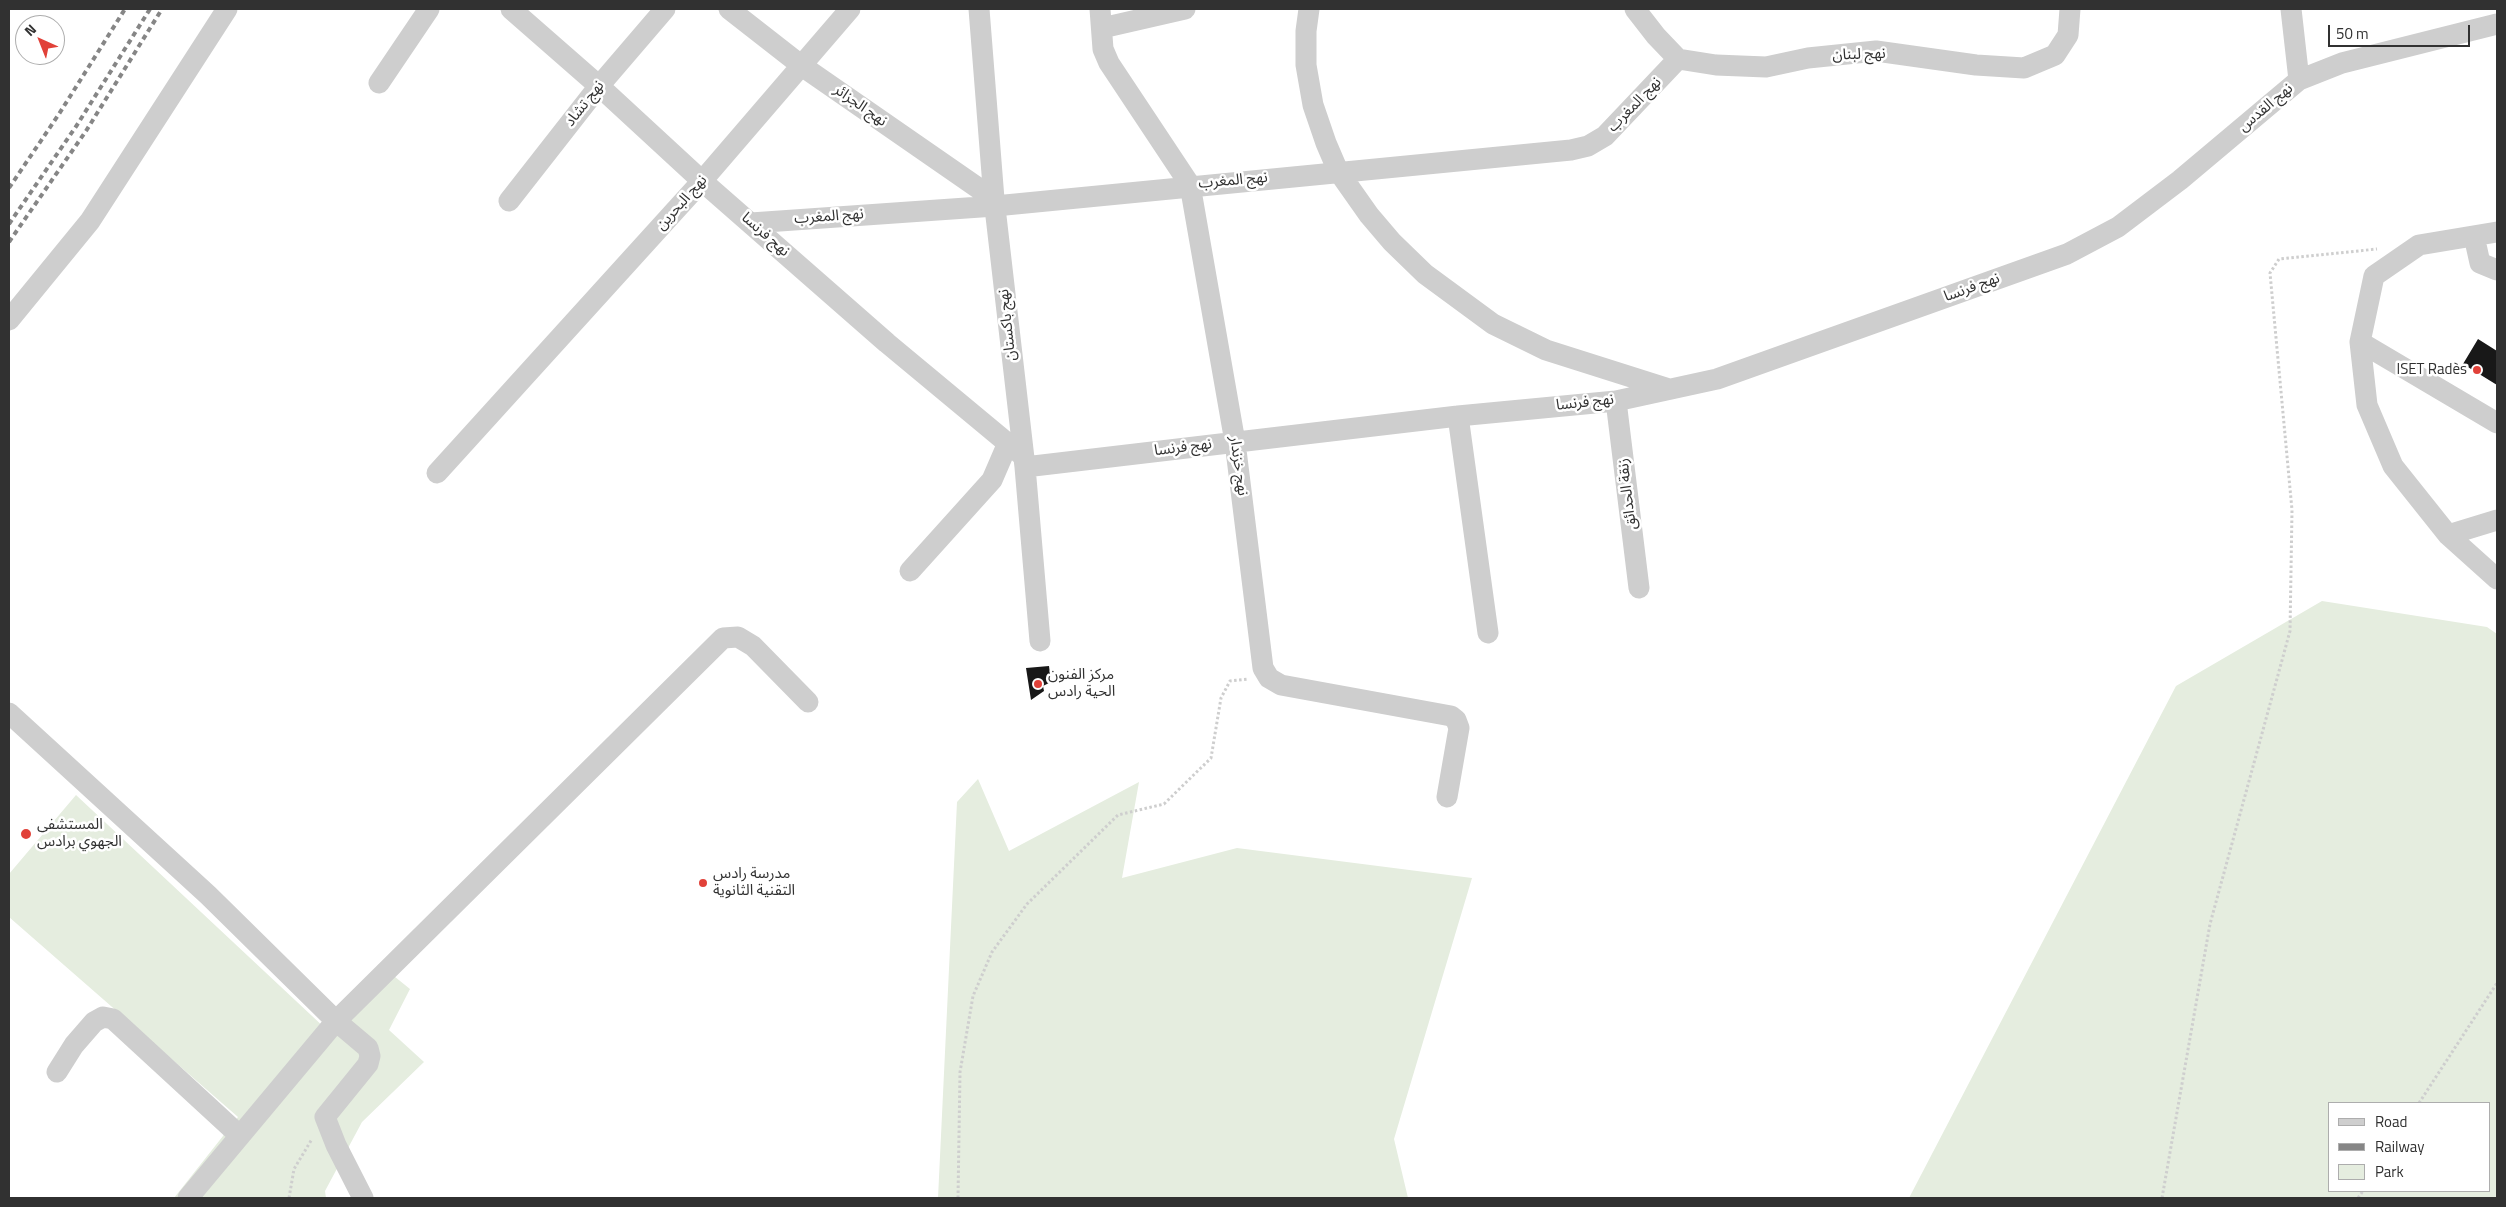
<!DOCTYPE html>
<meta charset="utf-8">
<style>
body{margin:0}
#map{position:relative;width:2506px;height:1207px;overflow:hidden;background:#fff;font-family:"Titillium Web",sans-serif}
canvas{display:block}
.frame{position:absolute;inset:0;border:10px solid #313131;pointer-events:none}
.legend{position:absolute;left:2328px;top:1102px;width:162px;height:90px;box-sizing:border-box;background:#fff;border:1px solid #adadad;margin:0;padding:6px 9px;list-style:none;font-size:15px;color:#313131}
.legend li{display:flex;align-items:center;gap:10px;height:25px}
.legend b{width:25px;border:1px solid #adadad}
.north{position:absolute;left:15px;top:15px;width:50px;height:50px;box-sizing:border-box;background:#fff;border:1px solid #adadad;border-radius:50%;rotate:316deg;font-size:14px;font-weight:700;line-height:20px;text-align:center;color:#313131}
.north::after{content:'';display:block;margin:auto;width:18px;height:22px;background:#e14139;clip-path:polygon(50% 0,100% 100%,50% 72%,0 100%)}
.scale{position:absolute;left:2328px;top:25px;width:142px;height:22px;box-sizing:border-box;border:2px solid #313131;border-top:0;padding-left:6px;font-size:15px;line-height:18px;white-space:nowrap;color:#313131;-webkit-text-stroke:4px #fff;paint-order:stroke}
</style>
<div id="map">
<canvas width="2506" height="1207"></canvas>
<div class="frame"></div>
<ul class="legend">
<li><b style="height:6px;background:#cecece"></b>Road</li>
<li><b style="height:6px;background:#868686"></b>Railway</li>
<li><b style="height:14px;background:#e5eddf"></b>Park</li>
</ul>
<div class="north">N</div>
<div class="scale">50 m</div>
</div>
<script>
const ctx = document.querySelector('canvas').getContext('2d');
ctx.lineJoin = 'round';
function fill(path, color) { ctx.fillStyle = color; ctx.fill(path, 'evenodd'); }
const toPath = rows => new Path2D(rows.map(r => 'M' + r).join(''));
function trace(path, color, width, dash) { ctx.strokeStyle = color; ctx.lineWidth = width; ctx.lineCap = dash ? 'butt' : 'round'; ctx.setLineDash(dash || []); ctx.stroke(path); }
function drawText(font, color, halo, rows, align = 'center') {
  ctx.font = font + ' "Titillium Web","Noto Sans Arabic",sans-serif'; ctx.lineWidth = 5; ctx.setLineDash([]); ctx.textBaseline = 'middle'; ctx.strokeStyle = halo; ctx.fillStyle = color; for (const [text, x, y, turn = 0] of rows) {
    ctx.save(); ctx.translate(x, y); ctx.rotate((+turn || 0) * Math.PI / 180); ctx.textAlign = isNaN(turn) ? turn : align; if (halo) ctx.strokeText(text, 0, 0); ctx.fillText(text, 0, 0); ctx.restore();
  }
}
fill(toPath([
 [2322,601,2487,627,2497,634,2497,1198,1909,1198,2176,686],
 [2330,1103,2490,1103,2490,1191,2330,1191],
 [978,779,1009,851,1139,782,1122,878,1237,848,1472,878,1394,1139,1408,1198,938,1198,957,802],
 [76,795,327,1030,379,964,410,989,389,1030,424,1062,362,1122,325,1191,326,1198,174,1198,238,1117,9,917,9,874]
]), '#e5eddf');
fill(toPath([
 [2478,339,2497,351,2497,385,2463,364],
 [1049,666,1051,682,1043,686,1044,691,1031,700,1026,668]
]), '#181818');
trace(toPath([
 [2419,1103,2497,983],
 [289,1198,294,1169,312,1139],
 [958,1198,960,1072,973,996,992,952,1027,904,1118,815,1164,804,1211,758,1221,698,1230,681,1248,679],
 [2162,1198,2210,924,2290,631,2292,510,2270,273,2279,259,2377,249],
 [2358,1198,2363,1191]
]), '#cecece', 3, [2.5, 2.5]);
trace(toPath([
 [511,9,599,86,702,181,887,343,1023,456],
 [729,9,802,66,994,199],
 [979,9,994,199,1025,467,1040,641],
 [1100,9,1103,49,1109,63,1190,185,1235,442,1263,668,1269,678,1281,685,1451,716,1456,720,1459,728,1447,797],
 [1309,9,1306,31,1306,65,1313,105,1326,143,1338,171,1369,215,1392,242,1425,274,1493,324,1546,350,1669,389],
 [1635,9,1656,36,1678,59,1716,65,1766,67,1808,58,1876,51,1976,65,2024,68,2055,55,2068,35,2070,9],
 [2291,9,2299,80],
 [1102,28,1185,9],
 [379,83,429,9],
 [509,201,599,86,665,9],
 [751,223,995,206,1571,150,1588,146,1605,136,1678,59],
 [2497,232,2419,245,2374,276,2360,342,2367,405,2393,466,2448,535,2497,579],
 [2474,236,2480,263,2497,270],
 [9,320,90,221,227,9],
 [2360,342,2497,423],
 [1616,401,1639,588],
 [1458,416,1488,633],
 [1025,467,1458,416,1616,401,1717,379,2067,254,2118,227,2180,180,2299,80,2342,63,2497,24],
 [437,473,702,181,850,9],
 [2448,535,2497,520],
 [910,571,992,480,1008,443],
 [9,713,208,895,336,1021,368,1048,370,1056,368,1064,325,1117,336,1145,363,1198],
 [57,1072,74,1045,94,1022,103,1017,113,1019,239,1135],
 [188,1198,336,1021,723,638,738,637,753,646,808,702]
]), '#cecece', 21);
trace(toPath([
 [9,188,59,114,125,9],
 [9,224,77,125,150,9],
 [9,242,86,131,162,9]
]), '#868686', 4, [5, 4]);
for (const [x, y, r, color] of [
 [2477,370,5,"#e14139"],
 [1038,684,5,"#e14139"],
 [26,834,6,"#e14139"],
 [703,883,5,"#e14139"]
]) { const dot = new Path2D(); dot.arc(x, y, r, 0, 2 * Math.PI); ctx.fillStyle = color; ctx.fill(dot); trace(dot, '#fff', 2); }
drawText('15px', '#313131', '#fff', [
 ["نهج لبنان",1859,55,-2],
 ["نهج تشاد",585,104,-52],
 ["نهج المغرب",1635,105,-46],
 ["نهج الجزائر",860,106,35],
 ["نهج القدس",2266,108,-40],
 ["نهج المغرب",1233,181,-5],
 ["نهج البحرين",682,203,-48],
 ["نهج المغرب",829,217,-4],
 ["نهج فرنسا",765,235,41],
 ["نهج فرنسا",1972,288,-20],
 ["نهج باكستان",1008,325,-96],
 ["نهج فرنسا",1585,403,-6],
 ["نهج فرنسا",1183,448,-7],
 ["نهج خزندار",1238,466,82],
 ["زنقة الحدائق",1628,494,-97]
]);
drawText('15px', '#313131', '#fff', [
 ["ISET Radès",2467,370,"right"],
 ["مركز الفنون",1048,675],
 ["الحية رادس",1048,692],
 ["المستشفى",37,825],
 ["الجهوي برادس",37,842],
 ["مدرسة رادس",713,874],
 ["التقنية الثانوية",713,891]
], 'left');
</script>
